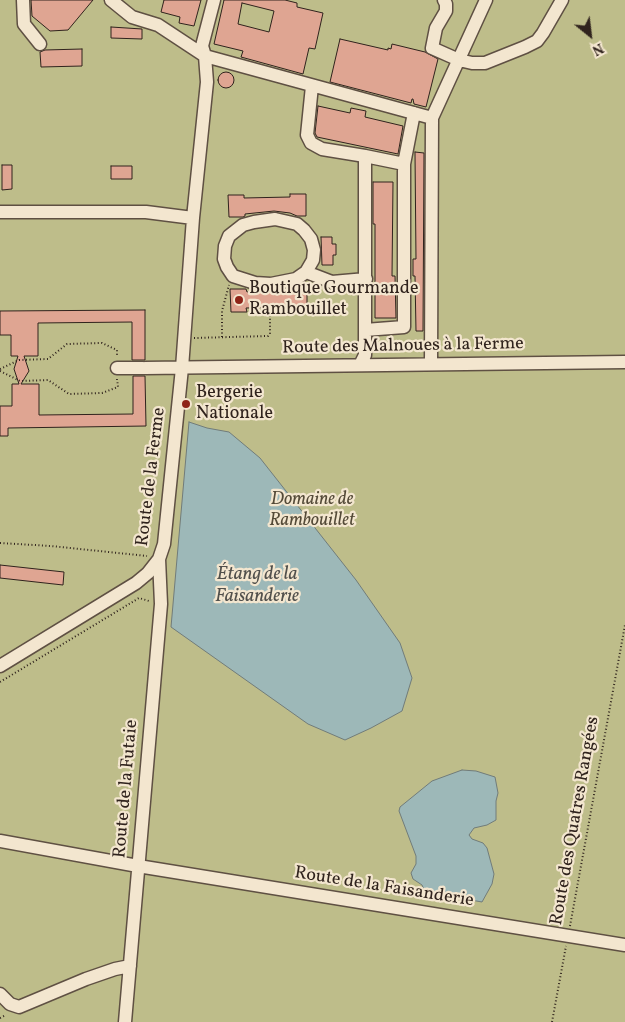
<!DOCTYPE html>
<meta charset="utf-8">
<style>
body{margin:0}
#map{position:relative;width:625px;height:1022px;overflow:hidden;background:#edd8b5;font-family:Vollkorn,serif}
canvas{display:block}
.north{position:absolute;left:565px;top:10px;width:50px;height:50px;-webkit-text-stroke:4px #f3e6cf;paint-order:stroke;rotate:151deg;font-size:14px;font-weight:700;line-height:20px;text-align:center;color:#30231d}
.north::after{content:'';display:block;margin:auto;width:18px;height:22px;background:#30231d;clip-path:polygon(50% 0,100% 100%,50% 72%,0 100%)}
</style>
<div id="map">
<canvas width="625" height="1022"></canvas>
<div class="north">N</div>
</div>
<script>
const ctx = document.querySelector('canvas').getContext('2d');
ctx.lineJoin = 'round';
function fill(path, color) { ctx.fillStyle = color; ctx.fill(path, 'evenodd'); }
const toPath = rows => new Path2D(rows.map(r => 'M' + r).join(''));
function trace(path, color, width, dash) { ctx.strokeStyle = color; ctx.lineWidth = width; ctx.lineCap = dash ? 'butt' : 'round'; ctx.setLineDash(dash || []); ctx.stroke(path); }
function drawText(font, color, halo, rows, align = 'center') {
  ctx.font = font + ' Vollkorn,serif'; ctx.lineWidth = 4.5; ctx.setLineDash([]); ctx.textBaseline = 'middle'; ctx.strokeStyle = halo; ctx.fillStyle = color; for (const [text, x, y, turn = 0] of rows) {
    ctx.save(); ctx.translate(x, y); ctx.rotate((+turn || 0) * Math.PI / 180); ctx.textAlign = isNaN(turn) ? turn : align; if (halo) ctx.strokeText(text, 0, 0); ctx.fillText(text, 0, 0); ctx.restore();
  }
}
fill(toPath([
 [0,0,625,0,625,1022,0,1022]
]), '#bebd8a');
const water = toPath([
 [189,422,207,428,229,432,260,458,356,580,400,643,412,678,402,711,371,728,345,740,308,724,171,627,189,422],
 [462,770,476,771,495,777,498,793,496,801,496,820,487,825,474,828,469,835,472,839,483,843,487,848,494,874,492,884,482,902,425,892,422,885,413,879,411,873,416,864,416,856,399,811,400,807,432,781,462,770]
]);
fill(water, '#9db8b8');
trace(water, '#717c7a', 1);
const building = toPath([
 [31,0,93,0,68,30,50,31,32,16,31,0],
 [164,0,201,0,194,26,179,23,180,17,161,12,164,0],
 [224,0,285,0,297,3,297,7,323,13,315,49,309,48,303,74,241,57,243,51,214,44,224,0],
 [242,3,274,11,269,32,238,24,242,3],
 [111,27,142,29,142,39,111,38,111,27],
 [340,39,388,50,388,48,391,49,392,44,425,52,438,59,426,107,414,104,413,99,412,99,411,103,330,82,340,39],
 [82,49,82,66,41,67,40,52,45,50,82,49],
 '218 80a8 8 0 1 1 16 0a8 8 0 1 1-16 0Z',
 [318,106,350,113,351,108,366,111,365,117,403,126,398,154,317,137,315,133,318,106],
 [415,152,424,153,423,331,416,331,415,276,413,276,413,259,416,259,415,152],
 [2,165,12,165,12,189,2,190,2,165],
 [111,166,132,166,132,179,111,179,111,166],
 [373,182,393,182,392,276,395,276,396,318,375,318,375,224,373,224,373,182],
 [290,194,306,194,306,216,297,216,290,213,274,211,245,214,245,216,243,217,229,217,228,195,244,195,244,198,290,197,290,194],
 [321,237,332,237,332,244,336,244,336,255,333,255,333,265,322,265,321,237],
 [291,288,307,288,307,310,292,310,292,307,246,308,247,312,231,312,230,289,246,289,247,292,271,292,291,291,291,288],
 [145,310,145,360,132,360,132,322,38,323,38,356,24,356,29,371,21,384,39,384,39,415,133,414,133,376,145,376,146,426,8,428,8,436,0,436,0,406,12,406,12,384,19,384,14,369,18,356,11,356,11,335,0,335,0,311,145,310],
 [0,565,64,572,63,585,0,578,0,565]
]);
fill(building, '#dfa592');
trace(building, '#30231d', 1);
const minor = toPath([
 [23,0,24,24,40,44],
 [214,0,202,46,205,56,432,118],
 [444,0,446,4,446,11,436,28,432,48,459,60,472,63,485,63,525,47,537,41,543,33,562,0],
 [312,86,307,135,311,143,322,149,365,156,365,355,360,365],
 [365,156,404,164],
 [0,212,146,212,193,218],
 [275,219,297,224,304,230,311,239,314,250,313,260,306,272,296,279,271,284,255,283,233,276,227,267,224,259,225,246,229,236,243,225,254,222,275,219],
 [306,272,332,282,366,279],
 [365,330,404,327,404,164,414,113],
 [431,364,432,118,486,0],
 [117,368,143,368],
 [145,368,625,362],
 [0,666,136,583,148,573,159,559,164,544,182,368,193,218,207,82,205,56,158,25,132,17,111,0],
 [0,841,138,866,625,945],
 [0,994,10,1004,19,1007,86,979,115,969,130,966],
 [125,1022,161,604,159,559]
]);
trace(minor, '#5f5043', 15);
trace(toPath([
 [222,337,222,311,229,285],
 [194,338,268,336,270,334,270,308],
 [0,369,19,360,48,359,67,344,102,343,117,350,117,356],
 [0,371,20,381,48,380,69,394,102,393,118,387,117,379],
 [0,543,51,546,147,556],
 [0,682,139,598,149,601],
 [570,926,625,625],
 [0,1018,6,1015],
 [552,1022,566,946]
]), '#30231d', 2, [1, 2.5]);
trace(minor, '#f3e6cf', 12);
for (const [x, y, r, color] of [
 [239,300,5,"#8f2418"],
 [186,404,5,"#8f2418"]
]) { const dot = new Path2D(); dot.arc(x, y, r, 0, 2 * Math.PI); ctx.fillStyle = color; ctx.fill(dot); trace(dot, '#f3e6cf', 2); }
drawText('18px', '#30231d', '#f3e6cf', [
 ["Boutique Gourmande",249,290],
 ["Rambouillet",249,311],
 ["Bergerie",196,394],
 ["Nationale",196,415]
], 'left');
drawText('18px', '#30231d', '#f3e6cf', [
 ["Route des Malnoues à la Ferme",403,347,-1],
 ["Route de la Ferme",152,477,-83],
 ["Route de la Futaie",127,789,-85],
 ["Route des Quatres Rangées",576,821,-80],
 ["Route de la Faisanderie",384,888,9]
]);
drawText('italic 18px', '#544a38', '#f3e6cf', [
 ["Domaine de",312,501],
 ["Rambouillet",312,522]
]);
drawText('italic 19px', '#51504c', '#f3e6cf', [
 ["Étang de la",257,576],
 ["Faisanderie",257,598]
]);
</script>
